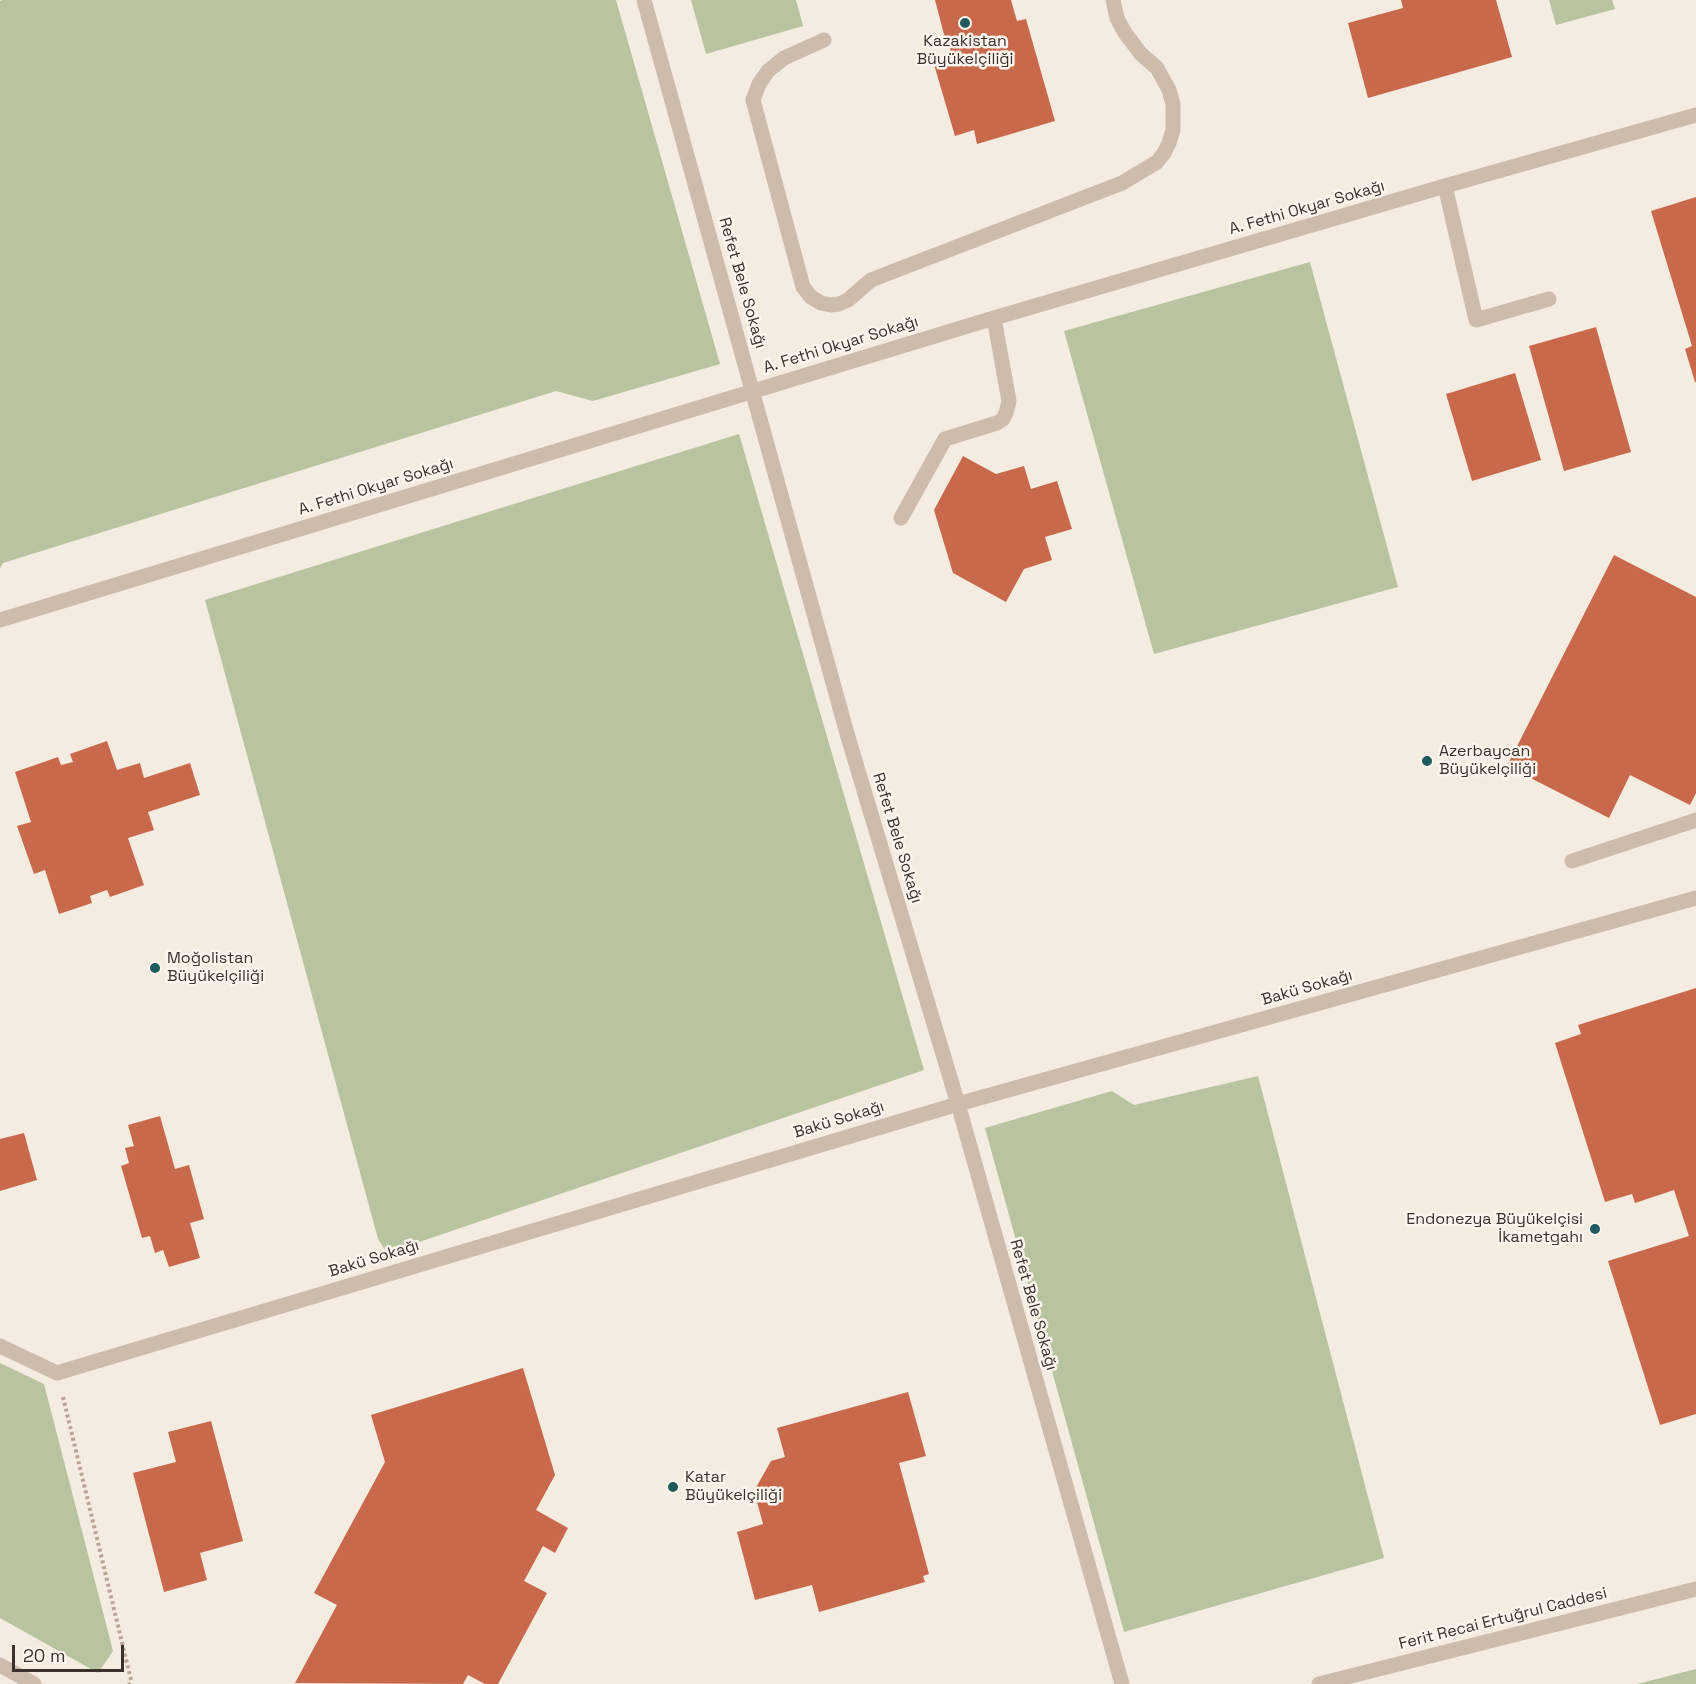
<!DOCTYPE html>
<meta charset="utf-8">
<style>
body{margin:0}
#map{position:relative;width:1696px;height:1684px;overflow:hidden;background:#f4ebe1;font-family:"Space Grotesk",sans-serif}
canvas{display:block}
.scale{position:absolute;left:12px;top:1645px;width:112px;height:27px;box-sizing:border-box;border:3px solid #3b302b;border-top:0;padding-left:8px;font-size:18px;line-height:21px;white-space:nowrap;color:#3b302b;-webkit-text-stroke:4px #fbf5ee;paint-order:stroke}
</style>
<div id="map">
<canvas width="1696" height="1684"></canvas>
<div class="scale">20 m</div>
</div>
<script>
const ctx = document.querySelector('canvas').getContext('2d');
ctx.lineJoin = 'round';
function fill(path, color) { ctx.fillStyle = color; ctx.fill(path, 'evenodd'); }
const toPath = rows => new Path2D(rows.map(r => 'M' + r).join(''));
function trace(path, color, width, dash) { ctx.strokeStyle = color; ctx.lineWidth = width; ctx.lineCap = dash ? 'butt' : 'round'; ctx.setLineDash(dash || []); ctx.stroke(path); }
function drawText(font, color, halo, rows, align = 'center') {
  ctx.font = font + ' "Space Grotesk",sans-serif'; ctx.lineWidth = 5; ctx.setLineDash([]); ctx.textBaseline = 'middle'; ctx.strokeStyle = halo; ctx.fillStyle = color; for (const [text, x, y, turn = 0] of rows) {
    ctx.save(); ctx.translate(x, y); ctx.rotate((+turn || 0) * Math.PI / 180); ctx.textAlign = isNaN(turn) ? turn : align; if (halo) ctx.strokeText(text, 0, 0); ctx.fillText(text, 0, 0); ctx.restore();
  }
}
fill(toPath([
 [2,0,616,0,720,364,593,401,556,391,3,563,0,568,0,1],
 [691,0,796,0,803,26,706,54],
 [1549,0,1612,0,1615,9,1556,25],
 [1310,262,1398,587,1154,654,1064,331],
 [739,434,924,1070,387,1253,378,1239,205,600],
 [1258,1076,1384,1558,1124,1632,985,1128,1112,1091,1134,1105],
 [0,1363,44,1384,113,1651,98,1673,0,1618],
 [1696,1669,1696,1684,1637,1684]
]), '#b8c4a0');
fill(toPath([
 [935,0,1011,0,1017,21,1026,19,1055,121,977,144,974,130,955,136,933,61,952,56,948,41,946,42],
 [1401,0,1496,0,1512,57,1368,98,1348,23,1403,8],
 [1696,197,1696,382,1695,382,1685,349,1692,346,1651,211],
 [1596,327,1631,452,1564,471,1529,346],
 [1515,373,1541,460,1472,481,1446,394],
 [963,456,996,474,1024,466,1031,489,1057,481,1072,529,1045,537,1052,560,1024,569,1006,602,953,573,934,510],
 [1614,555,1696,597,1696,793,1690,805,1630,775,1609,818,1507,766],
 [107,741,117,770,140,763,144,778,190,763,200,795,148,812,154,830,128,838,144,885,110,897,107,890,90,896,92,903,59,914,45,870,34,874,17,826,31,822,15,772,58,757,61,765,73,762,70,754],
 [1696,988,1696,1414,1660,1425,1608,1261,1689,1236,1674,1190,1635,1203,1632,1194,1605,1202,1555,1043,1581,1034,1578,1025],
 [160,1116,175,1169,189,1165,204,1219,190,1223,200,1258,169,1267,163,1250,155,1253,150,1236,142,1238,121,1166,129,1163,125,1148,134,1146,128,1125],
 [24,1133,37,1180,0,1191,0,1139],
 [523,1368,555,1475,536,1510,568,1528,555,1553,543,1546,524,1581,547,1593,498,1684,485,1684,468,1675,463,1684,295,1683,337,1605,314,1593,385,1462,371,1415],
 [908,1392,926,1456,899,1463,929,1574,923,1576,925,1582,819,1612,812,1585,755,1600,737,1532,763,1524,754,1491,771,1461,785,1457,777,1428],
 [211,1421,243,1541,200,1553,207,1580,164,1592,133,1473,176,1462,168,1432]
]), '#c8694b');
trace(toPath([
 [63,1397,131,1680,129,1684]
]), '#b9a596', 4, [3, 3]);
trace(toPath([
 [644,0,848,737,958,1104,1122,1684],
 [824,40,784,58,768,71,759,84,753,100,803,287,811,297,821,303,831,305,839,304,848,300,871,280,1122,183,1157,162,1164,153,1169,143,1173,130,1173,104,1169,90,1157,68,1141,54,1125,33,1117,18,1113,0],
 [1445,186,1476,320,1549,299],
 [901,518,945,439,997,423,1003,419,1006,413,1009,401,994,318],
 [0,620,994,318,1445,186,1696,115],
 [1572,861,1696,820],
 [0,1346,57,1373,958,1104,1696,898],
 [0,1665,34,1684],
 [1319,1684,1696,1589]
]), '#cdbbac', 15);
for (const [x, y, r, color] of [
 [965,23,6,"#1f5a5e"],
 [1427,761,6,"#1f5a5e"],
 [155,968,6,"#1f5a5e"],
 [1595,1229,6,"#1f5a5e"],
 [673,1487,6,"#1f5a5e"]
]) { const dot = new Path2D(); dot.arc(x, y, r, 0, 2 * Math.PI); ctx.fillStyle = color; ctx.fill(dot); trace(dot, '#fbf5ee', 2); }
drawText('16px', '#3b302b', '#fbf5ee', [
 ["Kazakistan",965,42,"center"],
 ["Büyükelçiliği",965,60,"center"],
 ["Azerbaycan",1439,752],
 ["Büyükelçiliği",1439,770],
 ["Moğolistan",167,959],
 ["Büyükelçiliği",167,977],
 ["Endonezya Büyükelçisi",1583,1220,"right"],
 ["İkametgahı",1583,1238,"right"],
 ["Katar",685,1478],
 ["Büyükelçiliği",685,1496]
], 'left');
drawText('16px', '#3b302b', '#fbf5ee', [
 ["A. Fethi Okyar Sokağı",1307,208,-16],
 ["Refet Bele Sokağı",742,283,74],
 ["A. Fethi Okyar Sokağı",841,345,-17],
 ["A. Fethi Okyar Sokağı",376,487,-17],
 ["Refet Bele Sokağı",897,838,73],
 ["Bakü Sokağı",1307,988,-16],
 ["Bakü Sokağı",839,1120,-17],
 ["Bakü Sokağı",374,1259,-17],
 ["Refet Bele Sokağı",1033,1305,74],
 ["Ferit Recai Ertuğrul Caddesi",1503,1619,-14]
]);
</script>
